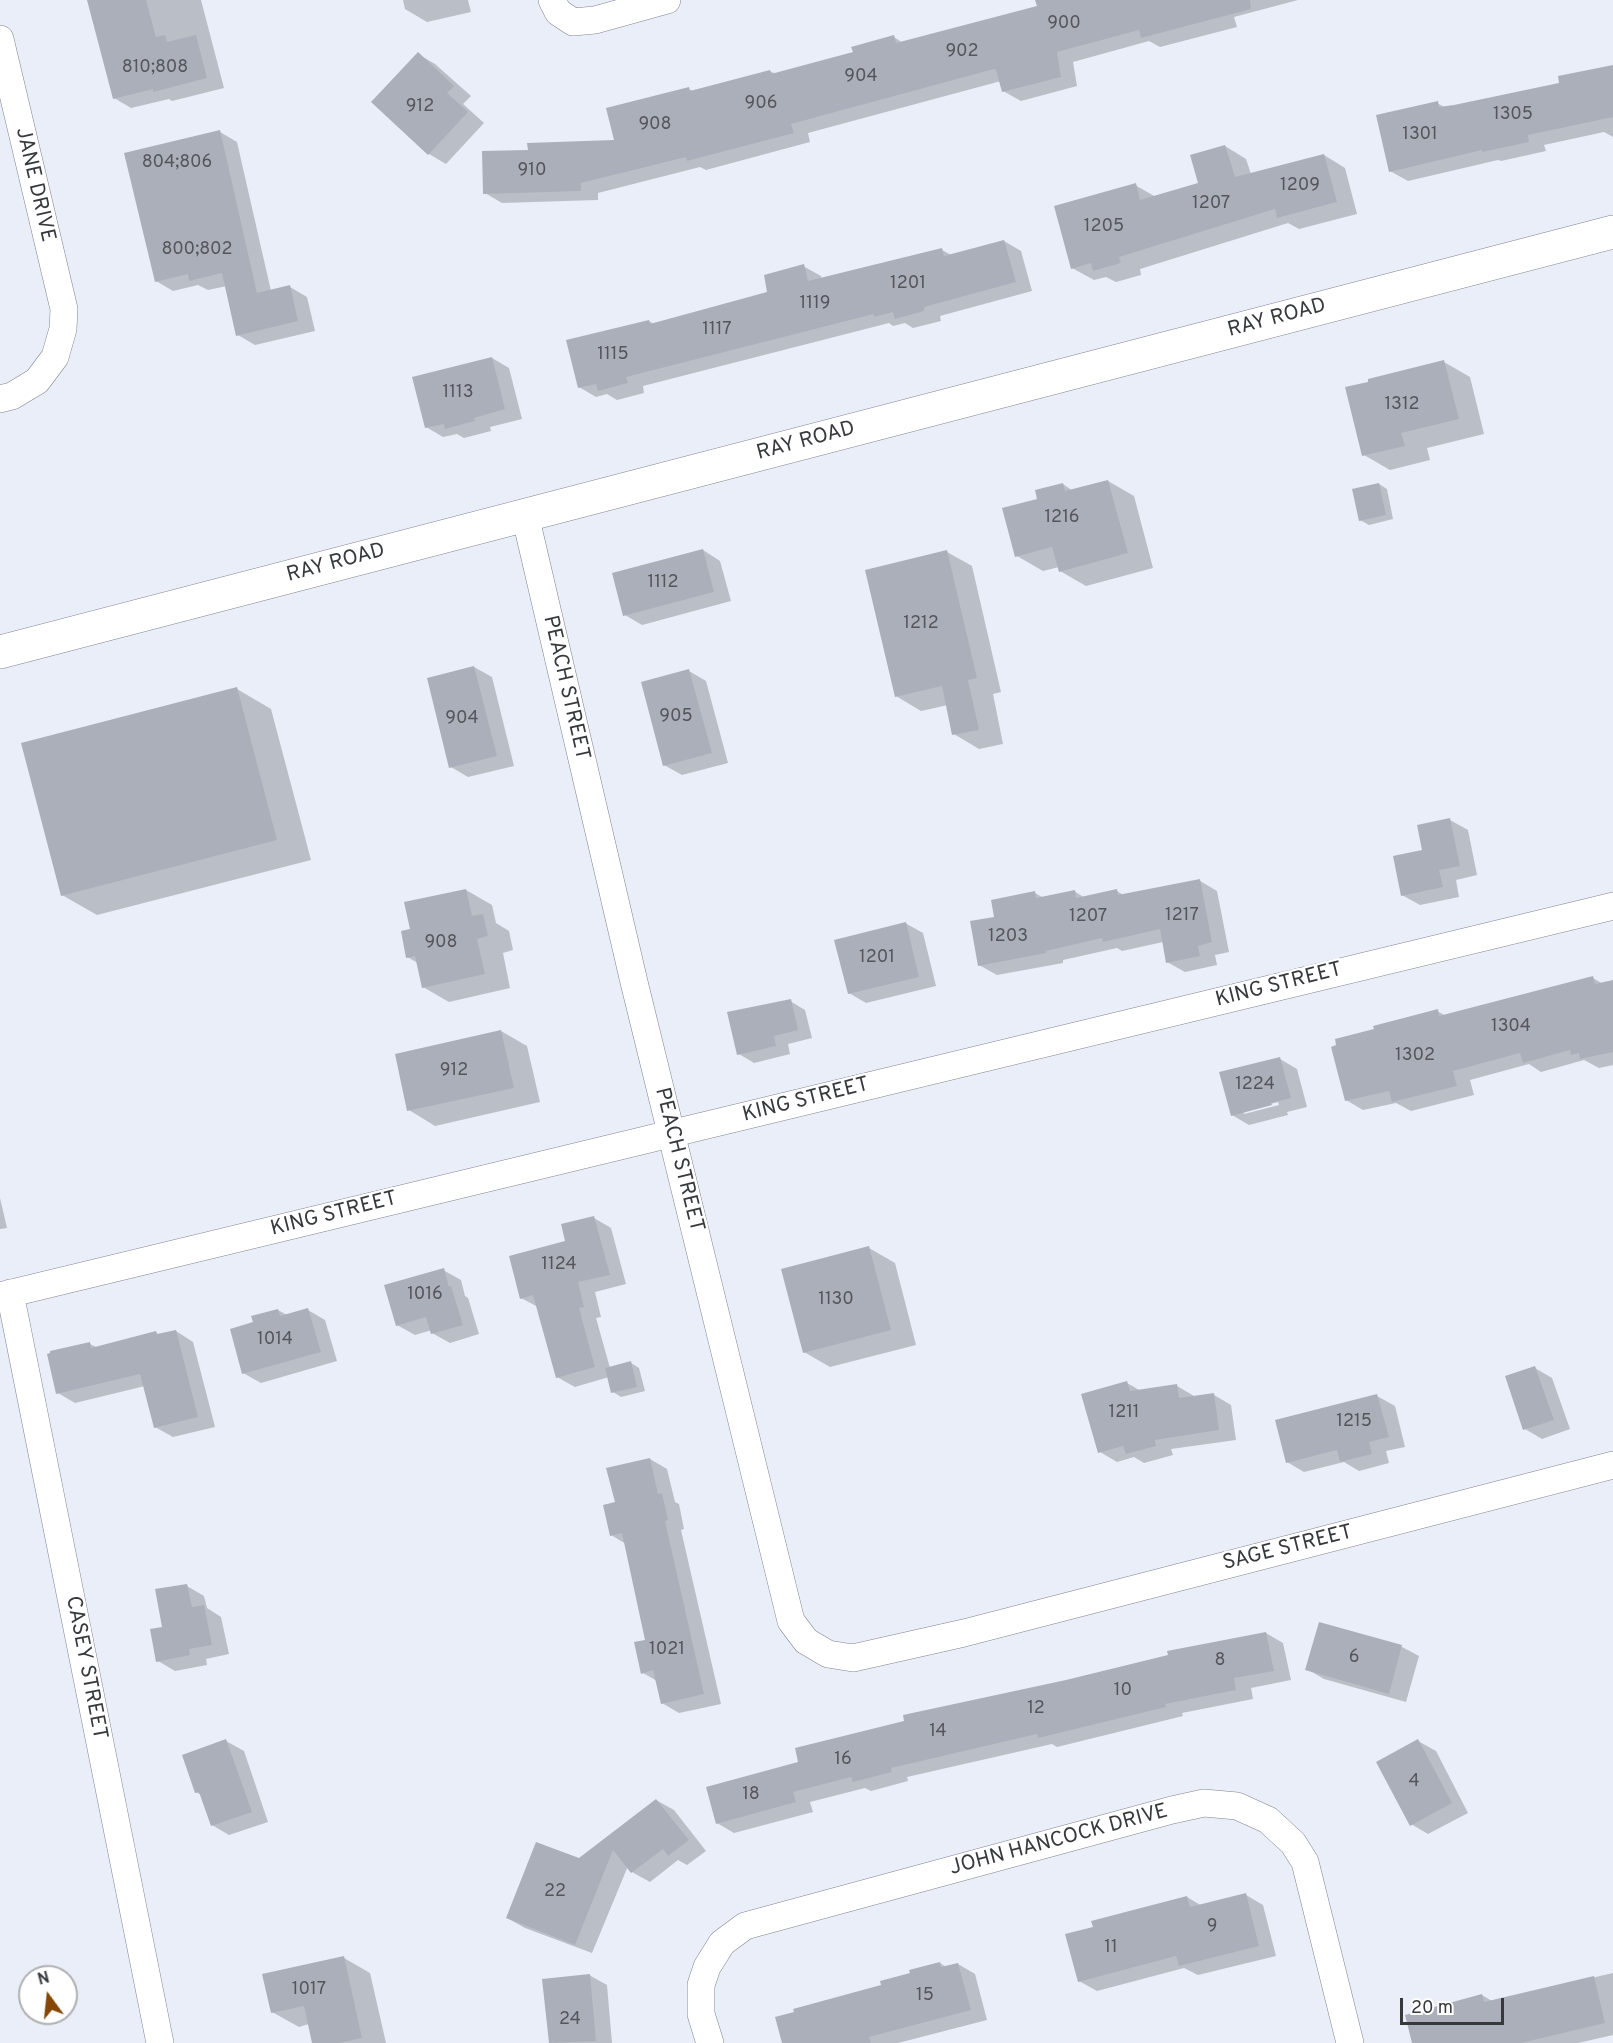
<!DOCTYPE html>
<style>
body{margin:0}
#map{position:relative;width:1613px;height:2043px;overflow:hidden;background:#e9eef8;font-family:Overpass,sans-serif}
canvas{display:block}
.north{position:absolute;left:18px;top:1965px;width:60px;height:60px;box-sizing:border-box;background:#fff;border:2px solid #afb0b1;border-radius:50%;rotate:345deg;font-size:16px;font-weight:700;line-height:24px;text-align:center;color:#37393d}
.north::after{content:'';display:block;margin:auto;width:21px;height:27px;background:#844705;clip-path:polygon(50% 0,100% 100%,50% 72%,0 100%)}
.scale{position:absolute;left:1400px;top:1998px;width:104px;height:27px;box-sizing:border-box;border:3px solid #37393d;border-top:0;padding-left:8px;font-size:18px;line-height:21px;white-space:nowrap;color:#37393d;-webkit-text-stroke:4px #fff;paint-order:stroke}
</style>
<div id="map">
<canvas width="1613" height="2043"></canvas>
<div class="north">N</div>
<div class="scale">20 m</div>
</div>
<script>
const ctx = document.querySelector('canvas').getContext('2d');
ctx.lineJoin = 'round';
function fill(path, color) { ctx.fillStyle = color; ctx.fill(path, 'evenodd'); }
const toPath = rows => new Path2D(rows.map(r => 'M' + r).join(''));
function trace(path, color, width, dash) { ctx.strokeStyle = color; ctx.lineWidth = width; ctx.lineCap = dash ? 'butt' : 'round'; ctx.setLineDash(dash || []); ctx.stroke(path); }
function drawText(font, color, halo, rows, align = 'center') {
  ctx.font = font + ' Overpass,sans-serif'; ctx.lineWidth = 4.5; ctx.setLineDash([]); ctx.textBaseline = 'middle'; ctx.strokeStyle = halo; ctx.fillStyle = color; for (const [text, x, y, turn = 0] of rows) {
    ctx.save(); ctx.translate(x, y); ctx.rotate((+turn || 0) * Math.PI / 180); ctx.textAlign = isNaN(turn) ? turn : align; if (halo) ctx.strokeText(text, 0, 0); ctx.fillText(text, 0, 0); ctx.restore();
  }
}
fill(toPath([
 [88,0,201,0,224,88,172,101,169,99,131,108,114,98],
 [403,0,468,0,471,12,427,22,405,9],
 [1040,0,1298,0,1234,17,1237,27,1160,47,1149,41,1073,62,1077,86,1021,101,1003,91,1001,81,808,133,810,142,706,170,700,167,598,193,598,200,502,203,485,193,529,151,616,142,689,89,694,92,770,71,776,74,855,53,894,37,903,43,1039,7],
 [418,54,435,64,471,96,463,104,484,123,446,164,429,154,373,102],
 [1613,66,1613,137,1604,132,1544,145,1546,151,1501,161,1498,160,1408,181,1390,171,1437,103,1446,108,1561,84],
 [220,132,237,142,271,291,290,287,307,297,315,331,255,345,238,335,227,286,208,290,198,285,173,291,156,281],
 [1225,146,1246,159,1251,174,1324,155,1345,168,1357,214,1299,229,1288,223,1140,269,1141,275,1116,282,1106,277,1094,280,1072,268,1135,185,1156,197,1200,184],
 [1004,241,1021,251,1032,291,940,316,941,321,913,328,905,323,893,326,889,323,643,386,644,393,617,400,607,394,596,397,579,387,649,321,654,324,769,293,803,266,821,276,822,279,942,250,951,255],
 [492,358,509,368,522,419,490,427,491,431,464,438,457,434,443,437,426,427],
 [1444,362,1470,377,1484,434,1427,448,1430,460,1390,470,1364,455],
 [1108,481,1134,496,1153,568,1086,586,1060,571,1059,567,1043,571,1017,556,1063,484,1073,491],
 [1379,484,1387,489,1393,519,1369,525,1360,520],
 [703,550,720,561,731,601,642,625,625,615],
 [947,552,972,566,1001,692,993,694,1003,744,979,749,954,734,948,705,921,711,896,696],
 [474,667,492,677,514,766,468,777,451,767],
 [689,671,706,681,728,763,682,775,664,765],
 [237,689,271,709,311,860,97,915,62,895],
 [1450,820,1468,830,1477,875,1456,880,1459,897,1420,905,1402,895,1424,851],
 [1200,881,1217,891,1229,952,1215,955,1217,965,1185,972,1167,962,1163,942,1122,951,1117,948,1063,960,1063,963,997,975,979,965,996,918,1035,893,1044,898,1074,891,1085,898,1117,891,1125,896],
 [466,890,492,905,496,923,509,931,513,950,503,953,510,988,449,1002,423,987,418,963,407,957,412,930],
 [905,923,923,933,936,986,866,1003,849,993],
 [1593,978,1603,984,1613,984,1613,1065,1599,1068,1584,1060,1541,1072,1529,1064,1470,1080,1474,1095,1411,1111,1396,1103,1363,1110,1346,1100,1437,1011,1446,1016],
 [790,1001,805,1010,812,1038,788,1044,790,1054,754,1063,739,1054],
 [501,1031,527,1046,540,1102,435,1126,409,1110],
 [1280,1059,1297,1069,1307,1107,1287,1112,1288,1115,1249,1125,1232,1115],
 [1278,1102,1279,1105,1244,1114,1244,1111],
 [0,1198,7,1228,0,1229],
 [594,1218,611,1228,626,1284,595,1292,601,1317,596,1318,610,1368,631,1363,639,1368,645,1391,621,1397,613,1392,609,1377,575,1387,557,1377,538,1307,521,1298,567,1242],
 [869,1248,895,1263,916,1345,830,1367,804,1352],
 [443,1270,461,1280,465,1296,468,1298,479,1334,450,1343,432,1333,432,1330,415,1335,397,1325],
 [278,1310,287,1315,308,1310,325,1320,337,1361,261,1383,243,1373,255,1323],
 [176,1331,193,1342,215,1427,173,1437,155,1427,145,1386,75,1403,58,1393,90,1344,98,1348,156,1333,160,1335],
 [1535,1368,1552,1378,1570,1429,1542,1439,1525,1429],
 [1127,1383,1141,1391,1177,1386,1194,1396,1214,1395,1231,1405,1236,1440,1171,1449,1173,1455,1144,1463,1134,1457,1117,1462,1100,1452],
 [1377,1396,1395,1406,1405,1447,1386,1451,1389,1463,1359,1471,1344,1462,1304,1472,1287,1462],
 [650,1459,667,1469,675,1502,679,1504,684,1529,681,1530,721,1704,679,1713,662,1703,657,1681,643,1673,647,1641,626,1544,611,1535,616,1503],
 [187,1586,204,1596,207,1608,221,1617,229,1654,206,1659,207,1665,175,1671,158,1661,164,1628],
 [1320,1624,1402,1647,1419,1656,1406,1702,1324,1679,1307,1669],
 [1266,1633,1283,1643,1291,1680,1251,1688,1253,1699,1182,1713,1183,1716,1057,1747,1052,1744,907,1777,908,1781,871,1791,865,1788,810,1802,813,1812,734,1833,717,1823,800,1763,1066,1681],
 [226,1741,244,1751,268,1822,229,1835,212,1825,201,1795,196,1792],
 [1418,1741,1436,1751,1468,1813,1428,1834,1411,1824],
 [656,1800,674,1810,706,1851,687,1865,678,1860,650,1882,632,1872,628,1866,592,1953,525,1928,507,1918],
 [1246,1895,1263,1905,1276,1956,1198,1975,1184,1968,1097,1991,1079,1981,1187,1897,1202,1906],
 [344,1958,370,1973,386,2043,314,2043,309,2024,299,2027,272,2012],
 [940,1963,946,1967,958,1964,975,1974,987,2020,898,2043,784,2043,883,1986],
 [1613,1973,1613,2035,1578,2043,1413,2043,1482,1995,1492,2001],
 [589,1975,607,1985,612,2043,550,2043,544,1980]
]), '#0003');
fill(toPath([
 [87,0,146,0,156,37,165,35,167,42,196,35,207,78,153,92,153,89,113,99],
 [1035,0,1250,0,1251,9,1141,38,1139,30,1057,52,1061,77,1002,92,996,70,994,69,791,124,794,133,687,161,686,157,581,183,581,191,483,194,482,151,528,150,527,143,614,140,606,108,689,87,690,91,770,70,771,74,853,52,851,47,894,35,896,43,1037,6],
 [418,52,454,86,447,93,468,112,428,155,371,102],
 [1613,65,1613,117,1528,135,1529,142,1482,152,1482,150,1389,172,1376,115,1438,101,1439,107,1454,105,1559,83,1558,76],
 [220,130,257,293,290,285,298,321,236,336,222,273,189,281,188,274,155,282,124,153],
 [1225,145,1235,177,1324,154,1337,202,1277,218,1275,209,1119,257,1121,263,1093,271,1091,263,1071,269,1054,206,1136,183,1140,200,1198,183,1190,155],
 [1004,240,1016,282,924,307,924,311,895,319,893,312,874,317,874,314,626,377,628,383,598,391,596,384,578,388,566,340,649,320,650,324,767,292,764,275,804,264,808,281,942,248,944,256],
 [492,357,505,409,474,418,475,421,445,429,444,424,425,428,412,377],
 [1444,360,1459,419,1401,433,1405,446,1362,456,1345,387,1368,382,1368,379],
 [1108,480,1128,553,1059,572,1052,547,1015,557,1002,508,1037,499,1035,490,1063,483,1065,491],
 [1379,483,1386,515,1359,521,1352,489],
 [703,549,714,592,623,616,612,573],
 [947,550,977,678,968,680,979,730,952,735,942,686,895,697,865,570],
 [474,666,497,756,449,768,427,678],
 [689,669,712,753,663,766,641,682],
 [237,687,277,840,61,896,21,743],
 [1450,818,1460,866,1439,870,1443,887,1401,896,1393,856,1422,850,1417,825],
 [1200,879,1212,942,1198,946,1200,956,1166,963,1160,929,1103,942,1102,938,1046,951,1046,953,978,966,970,921,994,917,991,900,1035,891,1036,898,1075,890,1076,898,1117,889,1118,895],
 [466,889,472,916,483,914,488,936,477,939,485,974,422,988,415,956,406,958,401,931,410,929,404,902],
 [906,922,919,977,848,994,834,940],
 [1593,976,1595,984,1613,980,1613,1052,1580,1059,1579,1053,1571,1055,1570,1050,1523,1063,1520,1053,1453,1071,1457,1086,1392,1102,1389,1091,1345,1101,1331,1047,1336,1045,1335,1039,1374,1029,1373,1026,1438,1009,1439,1016],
 [791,999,798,1030,774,1036,776,1046,737,1055,727,1012],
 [501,1030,514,1088,407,1111,395,1054],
 [1280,1057,1291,1098,1271,1103,1272,1105,1231,1116,1219,1072],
 [594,1216,610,1275,578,1282,584,1307,579,1308,595,1367,556,1378,533,1295,520,1299,509,1256,565,1241,561,1224],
 [869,1246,891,1330,803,1353,781,1269],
 [444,1268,449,1287,451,1286,463,1325,431,1334,426,1317,396,1326,384,1285],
 [308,1308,321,1352,242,1374,230,1329,253,1322,251,1316,278,1309,280,1316],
 [176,1330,198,1417,154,1428,140,1374,56,1394,47,1354,50,1353,50,1351,90,1342,91,1348,156,1331,157,1334],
 [631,1361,637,1387,611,1393,605,1368],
 [1535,1366,1554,1420,1523,1430,1505,1376],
 [1127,1381,1130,1391,1177,1384,1179,1398,1214,1393,1219,1430,1155,1440,1156,1446,1126,1454,1123,1446,1098,1453,1081,1394],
 [1377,1394,1389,1437,1369,1442,1372,1454,1340,1462,1337,1450,1286,1463,1275,1420],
 [650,1458,658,1494,662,1493,668,1520,665,1521,704,1694,661,1704,653,1670,641,1674,634,1642,645,1640,622,1533,610,1536,603,1505,615,1502,606,1468],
 [187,1584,192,1607,204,1605,212,1645,189,1649,190,1655,156,1662,150,1629,162,1627,155,1589],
 [1319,1622,1402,1645,1389,1694,1305,1670],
 [1266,1632,1274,1671,1234,1678,1236,1690,1165,1704,1166,1707,1038,1738,1037,1734,891,1768,892,1772,853,1782,851,1777,793,1792,796,1802,716,1824,706,1787,798,1762,795,1748,904,1721,903,1715,1066,1680,1168,1655,1167,1651],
 [226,1739,252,1812,211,1826,199,1792,195,1793,182,1755],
 [1418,1739,1452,1803,1410,1826,1376,1762],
 [656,1799,689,1840,668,1856,663,1849,631,1873,613,1850,575,1945,506,1918,536,1842,579,1858],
 [1246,1893,1259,1946,1179,1966,1176,1956,1078,1982,1065,1934,1093,1927,1091,1921,1187,1896,1190,1907],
 [344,1956,362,2038,339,2043,312,2043,304,2006,271,2013,262,1974],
 [940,1962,941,1967,958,1963,971,2010,869,2037,871,2043,782,2043,775,2017,794,2012,793,2009,881,1985,880,1981,910,1973,909,1970],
 [590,1974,596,2041,549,2043,542,1979],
 [1594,1976,1605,2023,1521,2043,1412,2043,1405,2015,1482,1994,1484,2002]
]), '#abafb9');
const street = toPath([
 [552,0,558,12,573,22,595,20,667,0],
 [0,39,64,309,63,329,55,357,37,381,12,396,0,399],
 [525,515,634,982,791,1621,806,1641,828,1654,853,1658,964,1633,1613,1465],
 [10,1293,160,2043],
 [0,1296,1613,906],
 [710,2043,701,2014,701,1985,707,1967,722,1943,745,1926,1172,1810,1204,1803,1237,1806,1268,1820,1293,1843,1305,1862,1350,2043]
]);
const secondary = toPath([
 [0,652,1613,232]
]);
trace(street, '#81858f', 28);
trace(secondary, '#81858f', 34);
trace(street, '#fff', 27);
trace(secondary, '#fff', 33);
drawText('18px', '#54565c', null, [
 ["900",1064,24],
 ["902",962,52],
 ["810;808",155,68],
 ["904",861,77],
 ["906",761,104],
 ["912",420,107],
 ["1305",1513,115],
 ["908",655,125],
 ["1301",1420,135],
 ["804;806",177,163],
 ["910",532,171],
 ["1209",1300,186],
 ["1207",1211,204],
 ["1205",1104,227],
 ["800;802",197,250],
 ["1201",908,284],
 ["1119",815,304],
 ["1117",717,330],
 ["1115",613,355],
 ["1113",458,393],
 ["1312",1402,405],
 ["1216",1062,518],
 ["1112",663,583],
 ["1212",921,624],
 ["905",676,717],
 ["904",462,719],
 ["1217",1182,916],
 ["1207",1088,917],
 ["1203",1008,937],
 ["908",441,943],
 ["1201",877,958],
 ["1304",1511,1027],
 ["1302",1415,1056],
 ["912",454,1071],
 ["1224",1255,1085],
 ["1124",559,1265],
 ["1016",425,1295],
 ["1130",836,1300],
 ["1014",275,1340],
 ["1211",1124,1413],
 ["1215",1354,1422],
 ["1021",667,1650],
 ["6",1354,1658],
 ["8",1220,1661],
 ["10",1123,1691],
 ["12",1036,1709],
 ["14",938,1732],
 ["16",843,1760],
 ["4",1414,1782],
 ["18",751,1795],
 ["22",555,1892],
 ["9",1212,1927],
 ["11",1111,1948],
 ["1017",309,1990],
 ["15",925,1996],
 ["24",570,2020]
]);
drawText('21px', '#37393d', '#fff', [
 ["JANE DRIVE",34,185,77],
 ["RAY ROAD",1277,319,-15],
 ["RAY ROAD",806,442,-15],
 ["RAY ROAD",336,564,-15],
 ["PEACH STREET",565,688,77],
 ["KING STREET",1279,986,-14],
 ["KING STREET",806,1101,-14],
 ["PEACH STREET",678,1160,76],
 ["KING STREET",334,1215,-14],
 ["SAGE STREET",1288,1549,-14],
 ["CASEY STREET",85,1668,79],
 ["JOHN HANCOCK DRIVE",1059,1841,-15]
]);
</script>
